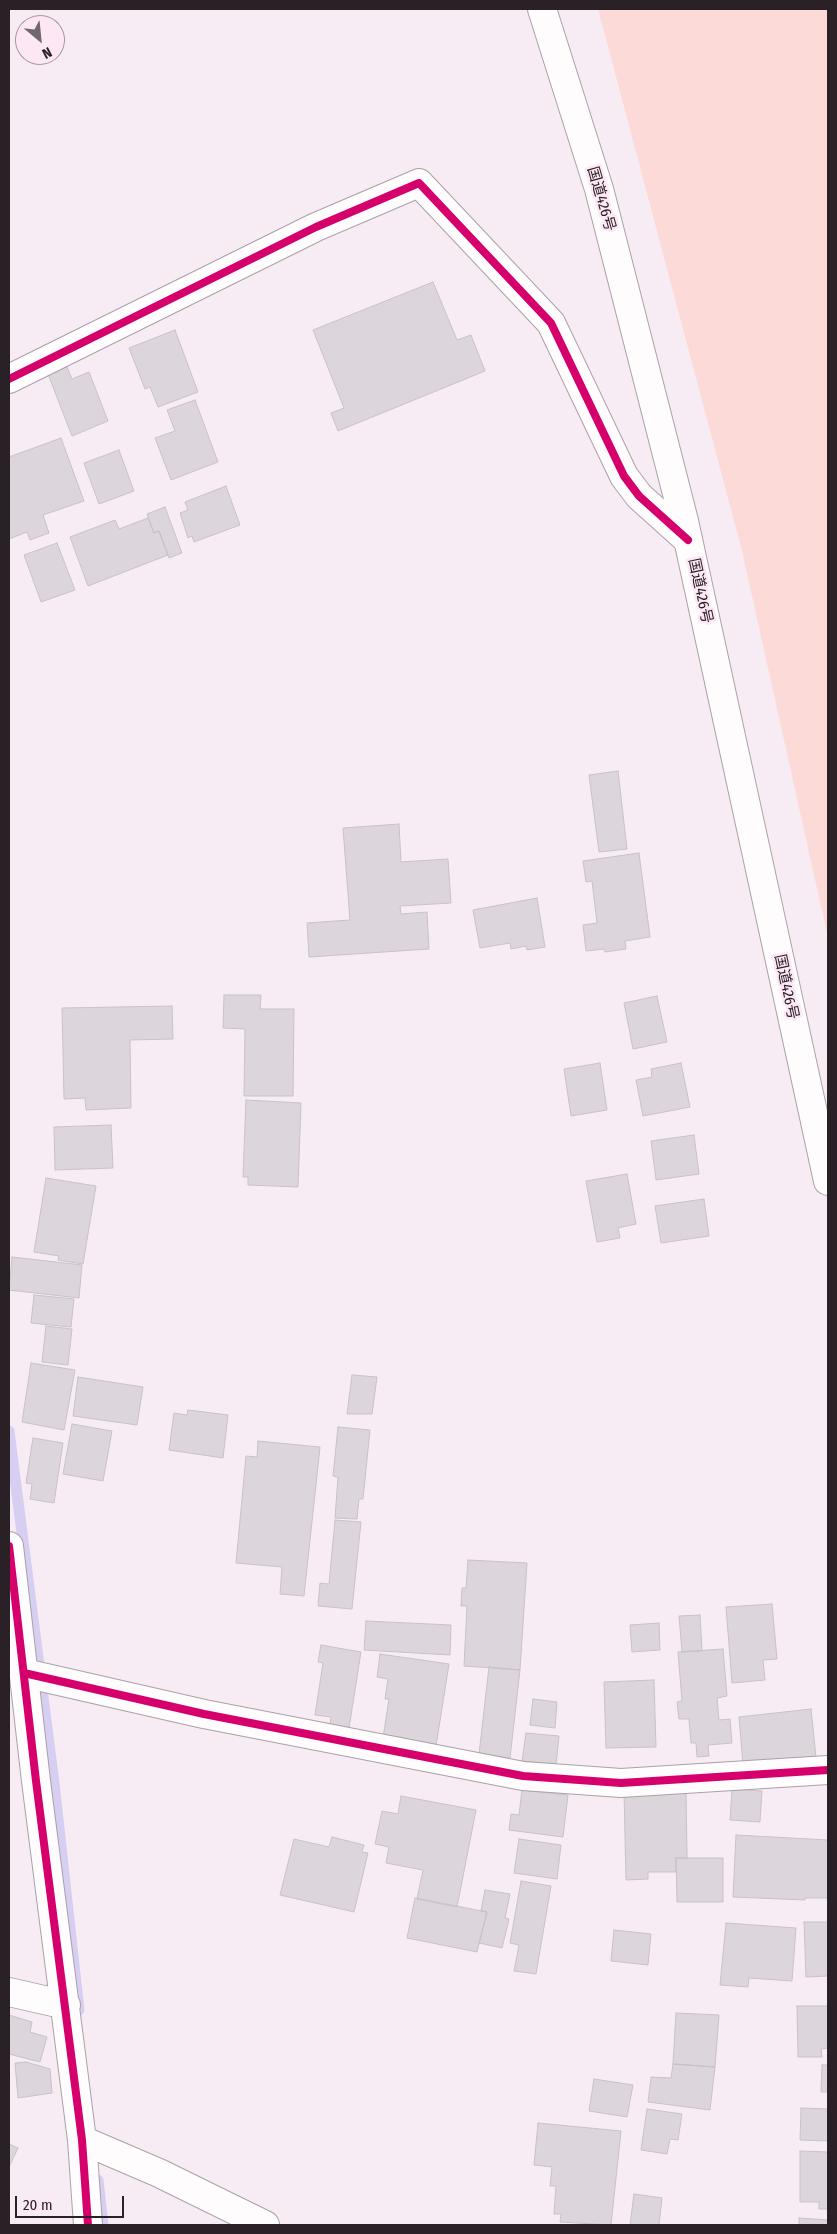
<!DOCTYPE html>
<meta charset="utf-8">
<style>
body{margin:0}
#map{position:relative;width:837px;height:2234px;overflow:hidden;background:#f8ecf4;font-family:"Fira Sans Condensed",sans-serif}
canvas{display:block}
.frame{position:absolute;inset:0;border:10px solid #292126;pointer-events:none}
.north{position:absolute;left:15px;top:15px;width:50px;height:50px;box-sizing:border-box;background:#fde7f5;border:1px solid #a898a2;border-radius:50%;rotate:152deg;font-size:14px;font-weight:700;line-height:20px;text-align:center;color:#292126}
.north::after{content:'';display:block;margin:auto;width:18px;height:22px;background:#71686e;clip-path:polygon(50% 0,100% 100%,50% 72%,0 100%)}
.scale{position:absolute;left:15px;top:2196px;width:109px;height:22px;box-sizing:border-box;border:2px solid #292126;border-top:0;padding-left:6px;font-size:15px;line-height:18px;white-space:nowrap;color:#292126;-webkit-text-stroke:4px #fde7f5;paint-order:stroke}
</style>
<div id="map">
<canvas width="837" height="2234"></canvas>
<div class="frame"></div>
<div class="north">N</div>
<div class="scale">20 m</div>
</div>
<script>
const ctx = document.querySelector('canvas').getContext('2d');
ctx.lineJoin = 'round';
function fill(path, color) { ctx.fillStyle = color; ctx.fill(path, 'evenodd'); }
const toPath = rows => new Path2D(rows.map(r => 'M' + r).join(''));
function trace(path, color, width, dash) { ctx.strokeStyle = color; ctx.lineWidth = width; ctx.lineCap = dash ? 'butt' : 'round'; ctx.setLineDash(dash || []); ctx.stroke(path); }
function drawText(font, color, halo, rows, align = 'center') {
  ctx.font = font + ' "Fira Sans Condensed","Noto Sans JP",sans-serif'; ctx.lineWidth = 5; ctx.setLineDash([]); ctx.textBaseline = 'middle'; ctx.strokeStyle = halo; ctx.fillStyle = color; for (const [text, x, y, turn = 0] of rows) {
    ctx.save(); ctx.translate(x, y); ctx.rotate((+turn || 0) * Math.PI / 180); ctx.textAlign = isNaN(turn) ? turn : align; if (halo) ctx.strokeText(text, 0, 0); ctx.fillText(text, 0, 0); ctx.restore();
  }
}
fill(toPath([
 [598,9,828,9,828,938,742,551]
]), '#fbdad8');
trace(toPath([
 [9,1431,54,1783,79,2010],
 [98,2180,103,2225]
]), '#d6cff1', 11);
const building = toPath([
 [433,282,457,340,471,335,485,371,338,431,331,413,344,408,313,330,433,282],
 [175,330,198,392,158,407,150,387,145,389,129,348,175,330],
 [67,367,72,379,89,372,108,421,72,436,48,374,67,367],
 [195,400,218,462,171,480,155,438,175,431,167,410,195,400],
 [61,438,84,501,43,515,49,533,30,540,27,532,9,539,9,457,61,438],
 [119,450,134,491,99,504,84,463,119,450],
 [226,486,240,525,194,542,192,536,188,538,180,513,188,510,185,502,226,486],
 [165,507,182,553,169,558,159,531,154,533,147,514,165,507],
 [148,518,154,533,159,531,168,555,88,586,70,537,115,520,119,529,148,518],
 [57,543,75,590,41,602,24,555,57,543],
 [618,771,627,849,599,852,589,775,618,771],
 [399,824,401,862,448,859,451,903,400,906,401,914,427,912,429,949,309,957,307,923,350,920,343,828,399,824],
 [639,853,650,937,625,941,626,949,605,952,604,949,586,951,583,925,597,923,592,881,586,882,583,861,639,853],
 [537,898,545,947,527,950,526,946,511,949,510,943,480,948,473,910,537,898],
 [224,995,261,995,260,1009,294,1009,293,1096,244,1096,245,1029,223,1028,224,995],
 [657,996,667,1042,633,1049,624,1003,657,996],
 [172,1006,173,1039,130,1040,131,1108,86,1110,85,1098,64,1099,62,1008,172,1006],
 [600,1063,607,1110,571,1116,564,1069,600,1063],
 [681,1063,690,1107,643,1116,636,1080,652,1077,651,1069,681,1063],
 [246,1100,301,1103,298,1187,248,1185,248,1177,243,1177,246,1100],
 [111,1125,113,1168,55,1170,54,1127,111,1125],
 [694,1135,699,1174,656,1180,651,1141,694,1135],
 [627,1174,636,1224,618,1228,620,1238,597,1242,586,1181,627,1174],
 [46,1178,96,1186,83,1264,58,1260,59,1256,34,1252,46,1178],
 [704,1199,709,1236,661,1243,655,1206,704,1199],
 [12,1257,82,1265,79,1298,9,1290,12,1257],
 [34,1295,74,1299,71,1327,31,1323,34,1295],
 [46,1326,72,1329,68,1365,42,1362,46,1326],
 [31,1363,75,1370,64,1430,22,1422,31,1363],
 [352,1375,377,1377,372,1414,347,1414,352,1375],
 [78,1377,143,1387,137,1425,73,1416,78,1377],
 [188,1410,228,1415,223,1458,169,1450,174,1413,187,1415,188,1410],
 [72,1424,112,1431,103,1481,63,1474,72,1424],
 [338,1427,370,1430,363,1499,359,1499,357,1519,335,1518,338,1477,333,1476,338,1427],
 [33,1438,63,1443,54,1503,30,1499,32,1484,26,1483,33,1438],
 [258,1441,320,1447,304,1596,280,1594,282,1567,236,1563,246,1456,257,1457,258,1441],
 [335,1520,361,1522,352,1609,318,1606,320,1583,329,1584,335,1520],
 [468,1560,527,1563,520,1670,464,1666,467,1606,461,1606,462,1588,466,1588,468,1560],
 [772,1604,777,1659,763,1660,765,1680,732,1683,726,1607,772,1604],
 [700,1615,702,1651,682,1652,679,1616,700,1615],
 [366,1621,451,1625,450,1655,364,1650,366,1621],
 [659,1623,660,1650,632,1652,630,1625,659,1623],
 [321,1645,361,1652,349,1728,330,1725,331,1717,315,1715,323,1663,318,1662,321,1645],
 [723,1649,727,1696,717,1698,719,1720,730,1719,732,1743,708,1745,709,1756,697,1757,696,1743,691,1743,689,1719,679,1719,677,1702,682,1701,678,1652,723,1649],
 [380,1654,449,1664,436,1746,383,1738,389,1699,385,1699,388,1679,377,1677,380,1654],
 [489,1667,520,1670,510,1758,479,1754,489,1667],
 [654,1680,656,1747,606,1748,604,1682,654,1680],
 [533,1699,557,1702,555,1728,530,1725,533,1699],
 [811,1709,816,1757,743,1765,739,1717,811,1709],
 [526,1733,559,1736,556,1765,522,1761,526,1733],
 [732,1789,762,1791,760,1822,730,1820,732,1789],
 [522,1790,568,1795,563,1837,509,1830,511,1814,519,1815,522,1790],
 [686,1791,687,1858,676,1858,676,1872,648,1872,648,1879,626,1880,624,1792,686,1791],
 [401,1796,476,1810,457,1907,417,1899,423,1870,386,1863,389,1847,375,1844,382,1811,398,1814,401,1796],
 [736,1835,828,1840,828,1898,805,1898,805,1900,733,1897,736,1835],
 [332,1837,364,1845,362,1852,368,1853,354,1912,280,1895,294,1839,329,1847,332,1837],
 [519,1839,561,1845,557,1879,514,1873,519,1839],
 [676,1858,723,1858,723,1902,677,1902,676,1858],
 [521,1881,551,1886,536,1974,514,1971,519,1945,510,1943,521,1881],
 [485,1890,510,1894,505,1918,509,1919,502,1948,479,1943,487,1912,481,1911,485,1890],
 [415,1898,487,1912,477,1952,407,1938,415,1898],
 [804,1922,828,1922,828,1976,806,1977,804,1922],
 [726,1923,796,1928,792,1981,749,1978,748,1987,720,1985,726,1923],
 [614,1930,651,1934,648,1965,611,1961,614,1930],
 [797,2006,828,2006,828,2048,821,2049,822,2057,798,2057,797,2006],
 [676,2013,719,2015,715,2067,673,2064,676,2013],
 [9,2015,32,2022,30,2032,47,2037,40,2062,9,2054,9,2015],
 [26,2062,50,2069,52,2093,18,2098,15,2063,26,2062],
 [673,2064,715,2067,710,2110,648,2102,651,2077,671,2078,673,2064],
 [822,2065,828,2065,828,2092,821,2092,822,2065],
 [594,2079,633,2085,627,2117,589,2111,594,2079],
 [801,2108,828,2109,828,2141,800,2140,801,2108],
 [647,2109,682,2114,678,2140,670,2139,667,2154,641,2150,647,2109],
 [538,2123,621,2131,611,2225,560,2222,561,2214,554,2214,556,2186,550,2186,552,2167,534,2165,538,2123],
 [9,2144,18,2148,9,2167,9,2144],
 [800,2151,828,2152,828,2209,819,2209,819,2202,800,2202,800,2151],
 [634,2194,662,2198,659,2225,630,2225,634,2194],
 [799,2218,828,2220,828,2225,799,2225,799,2218]
]);
fill(building, '#ddd5dc');
trace(building, '#c9c1c8', 1);
const minor = toPath([
 [9,379,316,227,419,183,551,323,624,476,639,496,688,540],
 [9,1546,36,1781,82,2140,88,2225],
 [24,1673,204,1714,523,1776,621,1783,828,1770],
 [9,1992,66,2005],
 [82,2140,159,2173,265,2225]
]);
const trunk = toPath([
 [542,9,599,189,684,521,828,1181]
]);
trace(minor, '#aaa1a7', 30);
trace(trunk, '#aaa1a7', 30);
trace(minor, '#fefcfd', 28);
trace(trunk, '#fefcfd', 28);
trace(toPath([
 [9,379,316,227,419,183,551,323,624,476,639,496,688,540],
 [9,1546,36,1781,82,2140,88,2225],
 [24,1673,204,1714,523,1776,621,1783,828,1770]
]), '#d6006c', 8);
drawText('15px', '#292126', '#fde7f5', [
 ["国道426号",601,199,74],
 ["国道426号",700,591,78],
 ["国道426号",786,987,78]
]);
</script>
